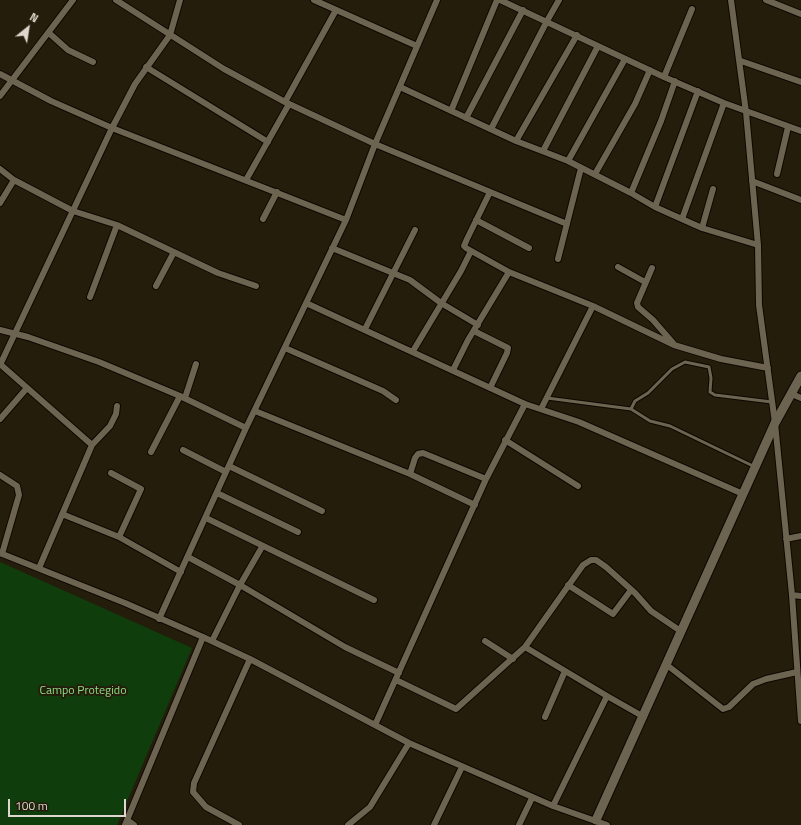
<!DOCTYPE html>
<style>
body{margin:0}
#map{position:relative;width:801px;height:825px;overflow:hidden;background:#251d0c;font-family:"Titillium Web",sans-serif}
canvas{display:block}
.north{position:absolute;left:8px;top:8px;width:40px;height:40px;-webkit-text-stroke:3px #251d0c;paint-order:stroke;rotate:30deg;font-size:11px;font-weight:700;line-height:16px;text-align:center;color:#ddd7cd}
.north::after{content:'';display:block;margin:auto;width:14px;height:18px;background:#ddd7cd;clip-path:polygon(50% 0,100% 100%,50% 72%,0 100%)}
.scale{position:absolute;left:8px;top:799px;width:118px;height:18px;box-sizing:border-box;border:2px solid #ddd7cd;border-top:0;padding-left:5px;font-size:12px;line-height:14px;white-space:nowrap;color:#ddd7cd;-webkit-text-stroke:3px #251d0c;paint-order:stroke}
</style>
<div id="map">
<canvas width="801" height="825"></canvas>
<div class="north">N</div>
<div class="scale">100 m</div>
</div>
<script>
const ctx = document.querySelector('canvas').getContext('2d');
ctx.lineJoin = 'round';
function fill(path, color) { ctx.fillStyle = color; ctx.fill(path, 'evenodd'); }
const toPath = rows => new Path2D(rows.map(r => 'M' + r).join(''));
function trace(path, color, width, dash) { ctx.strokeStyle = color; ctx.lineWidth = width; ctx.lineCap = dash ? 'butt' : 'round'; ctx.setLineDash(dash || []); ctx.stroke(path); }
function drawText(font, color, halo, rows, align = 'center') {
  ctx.font = font + ' "Titillium Web",sans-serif'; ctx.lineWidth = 4; ctx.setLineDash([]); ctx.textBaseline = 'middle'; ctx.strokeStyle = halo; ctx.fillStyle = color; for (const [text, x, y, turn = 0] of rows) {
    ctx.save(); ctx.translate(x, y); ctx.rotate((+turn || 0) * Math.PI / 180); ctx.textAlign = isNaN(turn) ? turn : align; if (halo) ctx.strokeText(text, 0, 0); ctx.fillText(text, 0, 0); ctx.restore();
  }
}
fill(toPath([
 [0,562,192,648,117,825,0,825]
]), '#0f3e0c');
const lane = toPath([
 [547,398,631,409,635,401,648,393,672,369,685,362,709,367,711,378,710,392,715,395,772,402],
 [631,409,650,421,670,426,753,466]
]);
const street = toPath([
 [116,0,224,69,285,102,375,144,567,224],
 [314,0,417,46],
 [500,0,664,77,724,103,801,131],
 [731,0,746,112,758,245,759,305,775,423,792,595,801,721],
 [766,0,801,14],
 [49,33,68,50,93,62],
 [741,61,801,82],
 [146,67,268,142],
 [0,74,51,101,112,128,346,220],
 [664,77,692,9],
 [400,87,516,141,568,161,631,193,655,207,702,228,758,245],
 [0,96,73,0],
 [285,102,336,10],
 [451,111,497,0],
 [466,118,523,10],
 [491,129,547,21,559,0],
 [516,141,577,35],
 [543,151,598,46],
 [568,161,625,59],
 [0,169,14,180,73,211,117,225,218,273,256,286],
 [595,174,635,104,650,70],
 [777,174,788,127],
 [246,180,289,104],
 [752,181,801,200],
 [490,192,467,239,464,246,466,248,509,272,593,306,674,345,721,359,768,368],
 [631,193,661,121,675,81],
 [0,203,14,180],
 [655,207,698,91],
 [263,219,277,192],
 [682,219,724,103],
 [476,220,529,248],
 [702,228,713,189],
 [332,248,410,280,441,303,478,325],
 [558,259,581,168],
 [618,267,645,282],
 [652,268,637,303,638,307,653,320,673,343],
 [156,286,174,252],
 [90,297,117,225],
 [306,303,525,404,579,422,743,494],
 [365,329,415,230],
 [0,330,28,337,99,362,180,396,246,428],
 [474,331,508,348,507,353,490,388],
 [285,348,383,391,396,400],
 [413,351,461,271,471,251],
 [0,364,92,445],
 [0,365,112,128,135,84,170,35,180,0],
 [453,370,468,340,509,272],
 [792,394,801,398],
 [185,398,196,364],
 [541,409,593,306],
 [255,411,410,474,475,505],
 [0,419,27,388],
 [505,440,578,486],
 [183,450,226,472],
 [151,452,180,396],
 [229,466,322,511],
 [111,473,141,489,119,537],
 [410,474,415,458,418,454,423,453,486,479],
 [0,475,17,486,19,495,2,554],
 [217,493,298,532],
 [62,514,119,537,181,572],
 [206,518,374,600],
 [786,539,801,536],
 [0,553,125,603,203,637,250,659,409,743,553,806,607,825],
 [188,557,240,585,345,647,399,673],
 [39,568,92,445,110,426,116,414,117,406],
 [568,585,613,614,631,590],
 [792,595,801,596],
 [159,619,246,428,346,220,375,144,437,0],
 [212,641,240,585,262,547],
 [485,641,513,659],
 [525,647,607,696],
 [667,665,723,709,729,707,753,684,766,679,797,672],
 [396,680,456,709,525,647,583,565,591,560,596,560,606,567,635,593,651,611,682,632],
 [545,717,565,671],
 [375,725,486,479,525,404],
 [553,806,607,696,644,717],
 [127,820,134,825],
 [125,825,203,637],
 [239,825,206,807,193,792,194,783,250,659],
 [348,825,370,807,409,743],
 [434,825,462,767],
 [519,825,532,798]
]);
const secondary = toPath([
 [596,820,775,423,801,376]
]);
trace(lane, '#0e0700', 5);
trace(street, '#0e0700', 8);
trace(secondary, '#0e0700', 11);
trace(lane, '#6c6350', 3);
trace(street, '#6c6350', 6);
trace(secondary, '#6c6350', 9);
drawText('12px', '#8edd85', '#251d0c', [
 ["Campo Protegido",83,691]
]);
</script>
